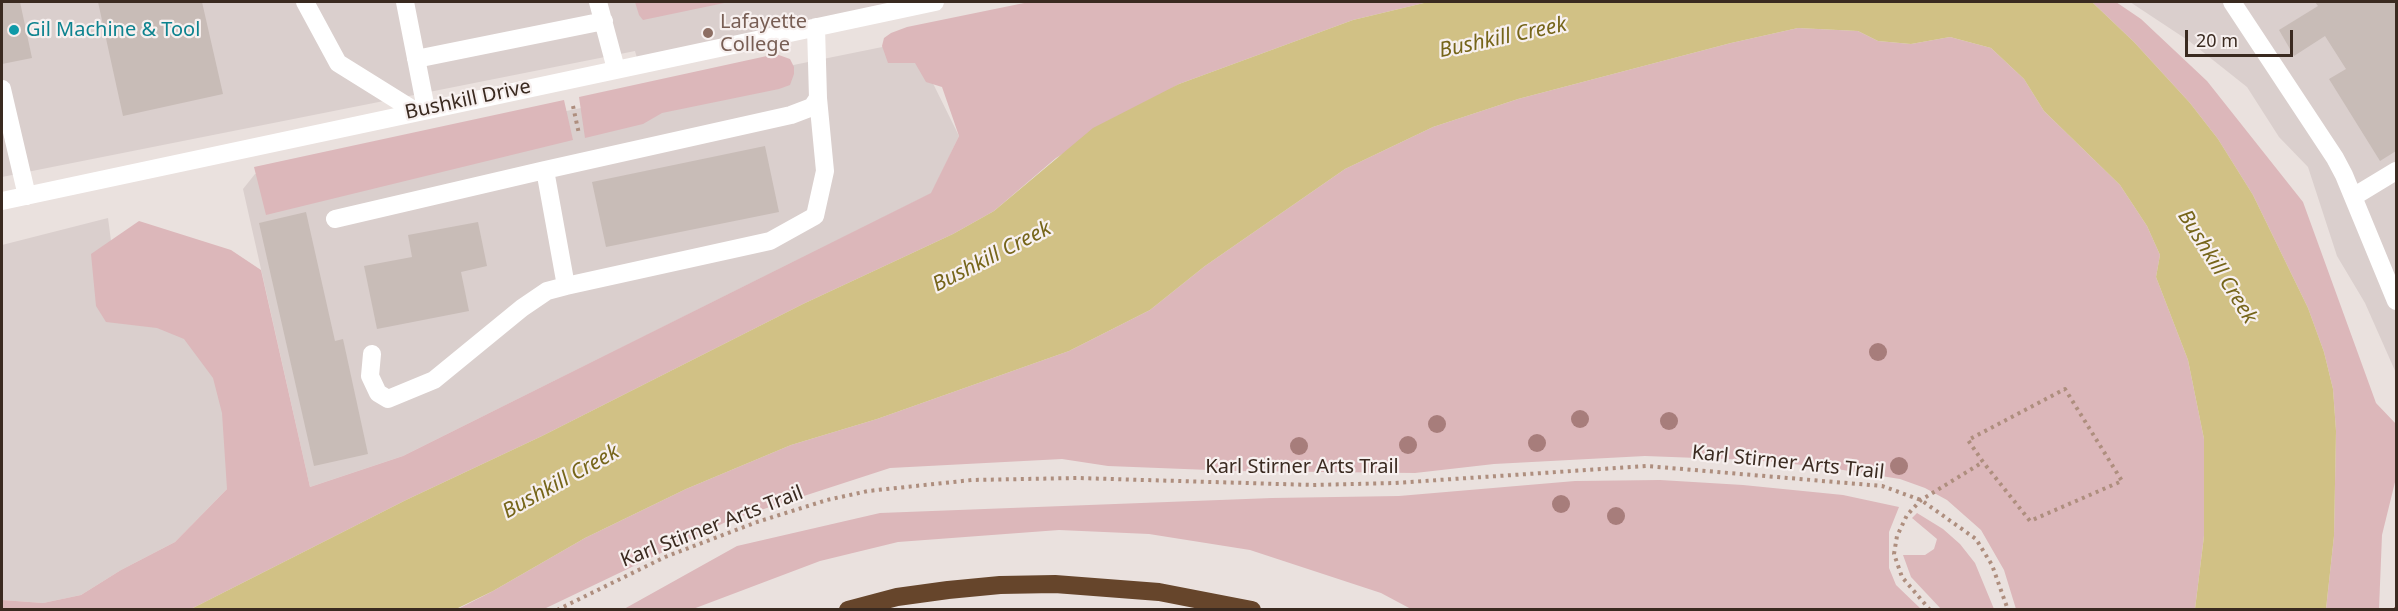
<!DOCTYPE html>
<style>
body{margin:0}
#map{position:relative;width:2398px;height:611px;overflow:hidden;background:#eae1de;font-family:"Noto Sans",sans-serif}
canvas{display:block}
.frame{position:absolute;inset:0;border:3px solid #3a2a20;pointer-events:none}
.scale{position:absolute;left:2185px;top:30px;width:108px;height:27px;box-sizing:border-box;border:3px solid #3a2a20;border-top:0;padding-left:8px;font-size:18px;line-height:21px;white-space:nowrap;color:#3a2a20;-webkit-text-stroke:4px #f7f0ef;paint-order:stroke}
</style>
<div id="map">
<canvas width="2398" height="611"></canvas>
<div class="frame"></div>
<div class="scale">20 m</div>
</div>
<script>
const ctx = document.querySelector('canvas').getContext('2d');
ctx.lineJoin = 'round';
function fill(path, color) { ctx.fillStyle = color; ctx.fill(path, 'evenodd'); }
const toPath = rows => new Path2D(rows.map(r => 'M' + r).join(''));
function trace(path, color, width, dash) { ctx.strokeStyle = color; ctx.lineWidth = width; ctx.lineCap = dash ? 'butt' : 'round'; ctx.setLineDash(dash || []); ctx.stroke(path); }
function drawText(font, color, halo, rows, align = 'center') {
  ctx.font = font + ' "Noto Sans",sans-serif'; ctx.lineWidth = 4.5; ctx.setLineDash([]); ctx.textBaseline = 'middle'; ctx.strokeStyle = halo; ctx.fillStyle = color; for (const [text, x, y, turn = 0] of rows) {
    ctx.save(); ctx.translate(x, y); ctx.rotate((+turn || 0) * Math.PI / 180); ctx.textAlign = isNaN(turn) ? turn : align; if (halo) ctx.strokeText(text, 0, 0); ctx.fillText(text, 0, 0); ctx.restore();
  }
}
fill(toPath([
 [2,2,931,2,639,65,635,51,2,177],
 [2130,2,2396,2,2396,373,2365,303,2337,256,2308,167,2279,137,2247,87,2189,41],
 [912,41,959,136,932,193,403,456,310,487,243,189,255,174],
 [108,218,115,271,233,337,227,489,175,542,121,570,81,595,43,603,2,600,2,245]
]), '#dacfcd');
fill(toPath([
 [635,2,729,2,643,20,639,15],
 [1029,2,1428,2,1353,20,1179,84,1056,158,994,211,953,234,803,304,542,436,406,500,191,609,2,610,2,600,43,603,81,595,121,570,175,542,227,489,222,413,213,378,184,339,157,328,106,322,96,306,91,254,139,221,231,250,261,270,310,487,403,456,931,193,959,136,942,87,926,82,915,63,888,63,882,46,884,38,891,33,907,27],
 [2092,2,2116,2,2141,19,2207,81,2303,202,2376,403,2396,424,2396,478,2382,535,2379,609,2326,609,2334,536,2336,431,2333,389,2324,352,2308,308,2253,195,2218,139,2190,103,2134,42],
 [1798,28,1858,31,1878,41,1911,44,1950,37,1991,48,2024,79,2044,111,2120,185,2147,226,2160,255,2156,277,2188,360,2204,439,2204,536,2195,609,2016,609,2004,570,1981,530,1947,500,1925,488,1900,479,1824,467,1751,460,1645,456,1494,464,1415,473,1235,471,1108,466,1062,459,890,468,730,520,544,609,456,610,493,591,585,538,686,489,791,445,877,419,1069,351,1150,310,1205,266,1345,169,1433,127,1518,99,1731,43],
 [776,54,790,59,794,67,794,74,790,85,779,89,662,113,643,124,585,138,579,97],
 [564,100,573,140,266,215,254,167],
 [1660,480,1743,485,1843,495,1899,507,1889,532,1889,568,1896,585,1921,609,1411,609,1381,593,1250,550,1149,534,1059,530,898,542,820,561,693,609,624,609,737,546,880,513,1272,498,1399,496,1575,481],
 [1917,513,1943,529,1960,544,1975,563,1994,609,1941,609,1911,577,1903,555,1925,555,1934,549,1937,539,1912,518]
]), '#dcb7ba');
fill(toPath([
 [1428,2,2092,2,2134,42,2190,103,2218,139,2253,195,2308,308,2324,352,2333,389,2336,431,2334,536,2326,609,2195,609,2204,536,2204,439,2188,360,2156,277,2160,255,2147,226,2120,185,2044,111,2024,79,1991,48,1950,37,1911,44,1878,41,1858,31,1798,28,1731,43,1518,99,1433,127,1345,169,1205,266,1150,310,1069,351,877,419,791,445,686,489,585,538,493,591,456,609,191,609,406,500,542,436,803,304,953,234,994,211,1093,128,1179,84,1353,20]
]), '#d1c185');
fill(toPath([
 [2,2,20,2,32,58,2,64],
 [98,2,202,2,223,94,123,116],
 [2315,2,2396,2,2396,151,2380,161,2329,79,2346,69,2325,36,2294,56,2279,30,2318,6],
 [765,146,779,212,606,247,592,182],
 [306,212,335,341,343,339,368,454,314,466,259,223],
 [478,222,487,266,461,272,469,311,377,329,364,266,412,257,408,235]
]), '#c8bcb7');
trace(toPath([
 [573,106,579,134],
 [557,610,665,557,757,522,827,500,868,491,972,480,1077,478,1313,485,1394,483,1647,466,1882,486,1921,500,1976,539,1992,565,2008,610],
 [1930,610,1902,577,1894,554,1897,536,1907,515,1921,500,1983,462,1968,440,2065,389,2122,481,2030,521,1983,462],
 [2396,610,2396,604]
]), '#ae8e7e', 4, [3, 4.5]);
trace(toPath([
 [305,2,338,63,415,111],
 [405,2,426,109],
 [598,2,616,69],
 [2232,2,2335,158,2344,175,2396,301],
 [416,59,604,21],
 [2,89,27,196],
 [545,170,791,115,812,107,818,98],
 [2353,197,2396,171],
 [2,201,935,2],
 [335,219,545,170,566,286,770,241,815,216,825,171,818,98,816,27],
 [372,354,370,376,378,393,388,399,434,380,522,308,547,291,566,286]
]), '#fff', 18);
trace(toPath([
 [848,610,897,597,948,590,1000,585,1055,584,1159,592,1252,610]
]), '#66452b', 18);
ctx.fillStyle = '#a77d7b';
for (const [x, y] of [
 [1878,352],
 [1580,419],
 [1669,421],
 [1437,424],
 [1537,443],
 [1408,445],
 [1299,446],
 [1899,466],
 [1561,504],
 [1616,516]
]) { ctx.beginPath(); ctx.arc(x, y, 9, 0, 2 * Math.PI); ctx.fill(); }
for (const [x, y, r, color] of [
 [14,30,6,"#0f9aa8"],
 [708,33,6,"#8d6e63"]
]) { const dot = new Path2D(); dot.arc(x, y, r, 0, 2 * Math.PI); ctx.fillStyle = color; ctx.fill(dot); trace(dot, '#f7f0ef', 2); }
drawText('20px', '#785e54', '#f7f0ef', [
 ["Lafayette",720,22],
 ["College",720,45]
], 'left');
drawText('20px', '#0d838f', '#f7f0ef', [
 ["Gil Machine & Tool",26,30]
], 'left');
drawText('20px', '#3a2a20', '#f7f0ef', [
 ["Bushkill Drive",468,100,-12],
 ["Karl Stirner Arts Trail",1788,463,6],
 ["Karl Stirner Arts Trail",1302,467],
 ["Karl Stirner Arts Trail",712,527,-21]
]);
drawText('italic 21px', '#76651a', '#f7f0ef', [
 ["Bushkill Creek",1503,38,-12],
 ["Bushkill Creek",992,257,-27],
 ["Bushkill Creek",2217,267,58],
 ["Bushkill Creek",561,482,-29]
]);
</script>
